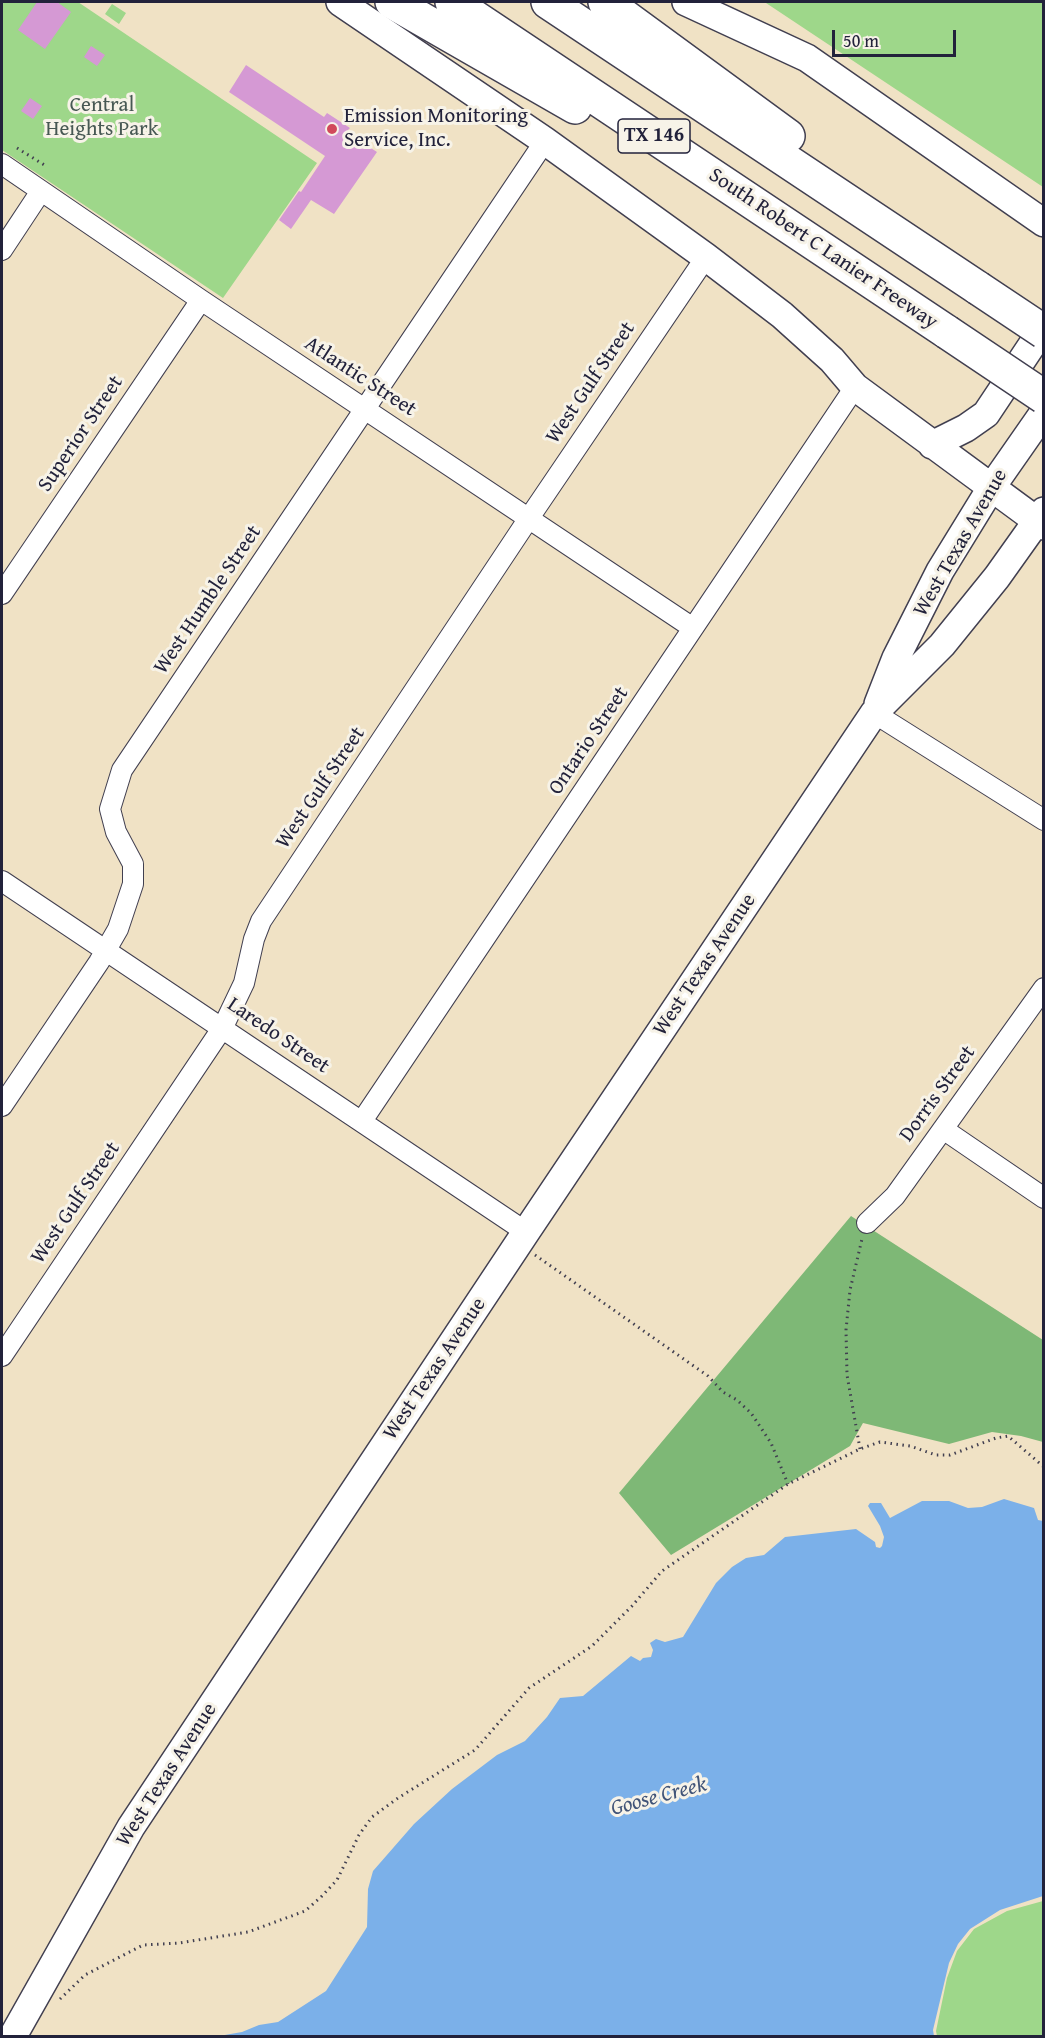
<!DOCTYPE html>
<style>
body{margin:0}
#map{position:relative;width:1045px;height:2038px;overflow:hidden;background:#f0e2c5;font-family:"Gentium Book Plus",serif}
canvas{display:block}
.frame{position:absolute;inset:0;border:3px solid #22223b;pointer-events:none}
.scale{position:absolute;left:832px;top:30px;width:124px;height:27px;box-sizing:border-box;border:3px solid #22223b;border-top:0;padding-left:8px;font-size:18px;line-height:21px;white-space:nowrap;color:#22223b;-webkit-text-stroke:4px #f7f3e8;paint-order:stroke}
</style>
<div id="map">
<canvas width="1045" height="2038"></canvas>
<div class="frame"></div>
<div class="scale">50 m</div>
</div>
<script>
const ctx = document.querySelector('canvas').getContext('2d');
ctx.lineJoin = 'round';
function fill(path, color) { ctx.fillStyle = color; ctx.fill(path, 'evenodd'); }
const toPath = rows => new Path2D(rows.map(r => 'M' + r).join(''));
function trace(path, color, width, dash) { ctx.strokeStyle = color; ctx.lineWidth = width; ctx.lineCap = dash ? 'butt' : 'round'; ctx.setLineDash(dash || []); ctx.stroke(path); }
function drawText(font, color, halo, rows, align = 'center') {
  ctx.font = font + ' "Gentium Book Plus",serif'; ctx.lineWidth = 6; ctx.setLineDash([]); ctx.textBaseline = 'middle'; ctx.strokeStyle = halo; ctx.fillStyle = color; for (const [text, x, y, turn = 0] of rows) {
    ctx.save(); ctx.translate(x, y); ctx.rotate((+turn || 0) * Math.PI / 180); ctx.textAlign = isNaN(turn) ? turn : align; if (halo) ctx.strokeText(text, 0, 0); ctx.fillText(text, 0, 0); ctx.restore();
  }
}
fill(toPath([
 [2,2,78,2,317,163,223,298,2,150],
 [766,2,1043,2,1043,187,766,3],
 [112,4,126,13,119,24,105,14],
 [1043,1901,1043,2036,937,2036,936,2031,947,1978,957,1951,974,1929,1007,1911]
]), '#9ed78a');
fill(toPath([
 [851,1216,1043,1340,1043,1442,1021,1436,992,1432,949,1444,863,1423,850,1446,671,1555,619,1493]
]), '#7eb876');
fill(toPath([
 [1004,1499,1034,1508,1038,1520,1043,1521,1043,1896,1000,1910,970,1929,958,1944,949,1963,933,2030,934,2036,219,2036,242,2032,259,2025,278,2022,326,1991,367,1927,368,1889,373,1871,414,1824,452,1789,497,1755,525,1741,547,1717,560,1698,583,1696,631,1656,640,1661,643,1658,651,1657,653,1650,650,1643,656,1639,665,1642,683,1637,716,1583,732,1567,746,1558,764,1555,785,1537,856,1529,875,1542,876,1547,880,1548,882,1546,884,1537,880,1526,868,1506,870,1503,881,1503,890,1518,922,1501,949,1501,968,1508,982,1507]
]), '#7bb0e9');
fill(toPath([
 [37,2,57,2,71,12,45,49,18,30],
 [91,46,105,55,97,66,84,57],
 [246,65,324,117,327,113,350,128,346,132,377,152,334,214,311,200,291,229,279,220,299,191,301,192,325,156,229,92],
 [30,98,42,106,33,119,21,111]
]), '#d599d4');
const street = toPath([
 [2,164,201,300,693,628],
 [2,250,41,191],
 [2,594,201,300],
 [874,713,1044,820],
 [2,881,526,1232],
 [2,1106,99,962,118,929,133,884,133,864,116,832,110,809,122,770,545,141],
 [362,1121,855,387],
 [943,1129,1044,1198],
 [867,1223,895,1196,1044,988],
 [2,1356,223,1027,244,983,254,939,261,921,529,518,706,257]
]);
const secondary = toPath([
 [340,2,545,141,706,257,782,315,832,360,855,387,1044,526],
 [686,2,807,58,1044,223],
 [932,445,966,428,986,414,1044,327],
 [878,704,896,658,940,571,991,488,1044,412],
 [13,2036,131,1827,526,1232,874,713,942,645,997,577,1044,511]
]);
const highway = toPath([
 [392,2,575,107],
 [452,2,947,332],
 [548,2,978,288],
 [605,2,788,136]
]);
trace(street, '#413f50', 22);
trace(secondary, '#413f50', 30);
trace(highway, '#413f50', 36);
trace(toPath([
 [17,148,46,166],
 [535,1255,708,1376,723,1392,737,1400,751,1413,771,1443,788,1484],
 [860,1449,847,1375,846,1330,850,1290,862,1239],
 [60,1999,85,1975,143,1945,179,1943,248,1932,305,1911,321,1897,337,1880,359,1835,372,1817,398,1798,475,1750,529,1688,592,1646,632,1606,662,1571,788,1484,860,1449,880,1442,910,1446,936,1455,950,1455,996,1438,1008,1436,1044,1467]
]), '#413f50', 3, [1.5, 4.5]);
trace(street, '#fff', 20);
trace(secondary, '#fff', 27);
trace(highway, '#fff', 33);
const highwayBridge = toPath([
 [978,288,1044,332],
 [947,332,1044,397]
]);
trace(highwayBridge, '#413f50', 36, []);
trace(highwayBridge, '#fff', 33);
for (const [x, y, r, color] of [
 [332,129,6,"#d1495b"]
]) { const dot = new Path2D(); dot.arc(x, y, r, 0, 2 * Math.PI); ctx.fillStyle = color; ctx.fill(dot); trace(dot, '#f7f3e8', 2); }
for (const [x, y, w] of [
 [654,136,72]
]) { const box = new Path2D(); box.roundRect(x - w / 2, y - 17, w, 34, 4.5); ctx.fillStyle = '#f7f3e8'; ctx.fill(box); trace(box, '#22223b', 1.5); }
drawText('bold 20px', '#22223b', null, [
 ["TX 146",654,136]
]);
drawText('21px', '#475853', '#f7f3e8', [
 ["Central",102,106],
 ["Heights Park",102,130]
]);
drawText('21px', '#22223b', '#f7f3e8', [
 ["Emission Monitoring",344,117],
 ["Service, Inc.",344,141]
], 'left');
drawText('21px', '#22223b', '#f7f3e8', [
 ["South Robert C Lanier Freeway",823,249,34],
 ["Atlantic Street",360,377,33],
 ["West Gulf Street",591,383,-56],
 ["Superior Street",81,434,-56],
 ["West Texas Avenue",961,543,-60],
 ["West Humble Street",208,600,-56],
 ["Ontario Street",589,741,-56],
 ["West Gulf Street",321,788,-56],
 ["West Texas Avenue",705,965,-56],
 ["Laredo Street",278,1036,34],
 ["Dorris Street",938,1094,-54],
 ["West Gulf Street",76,1203,-56],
 ["West Texas Avenue",435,1369,-56],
 ["West Texas Avenue",167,1775,-57]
]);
drawText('italic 22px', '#415478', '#f7f3e8', [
 ["Goose Creek",659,1797,-15]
]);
</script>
